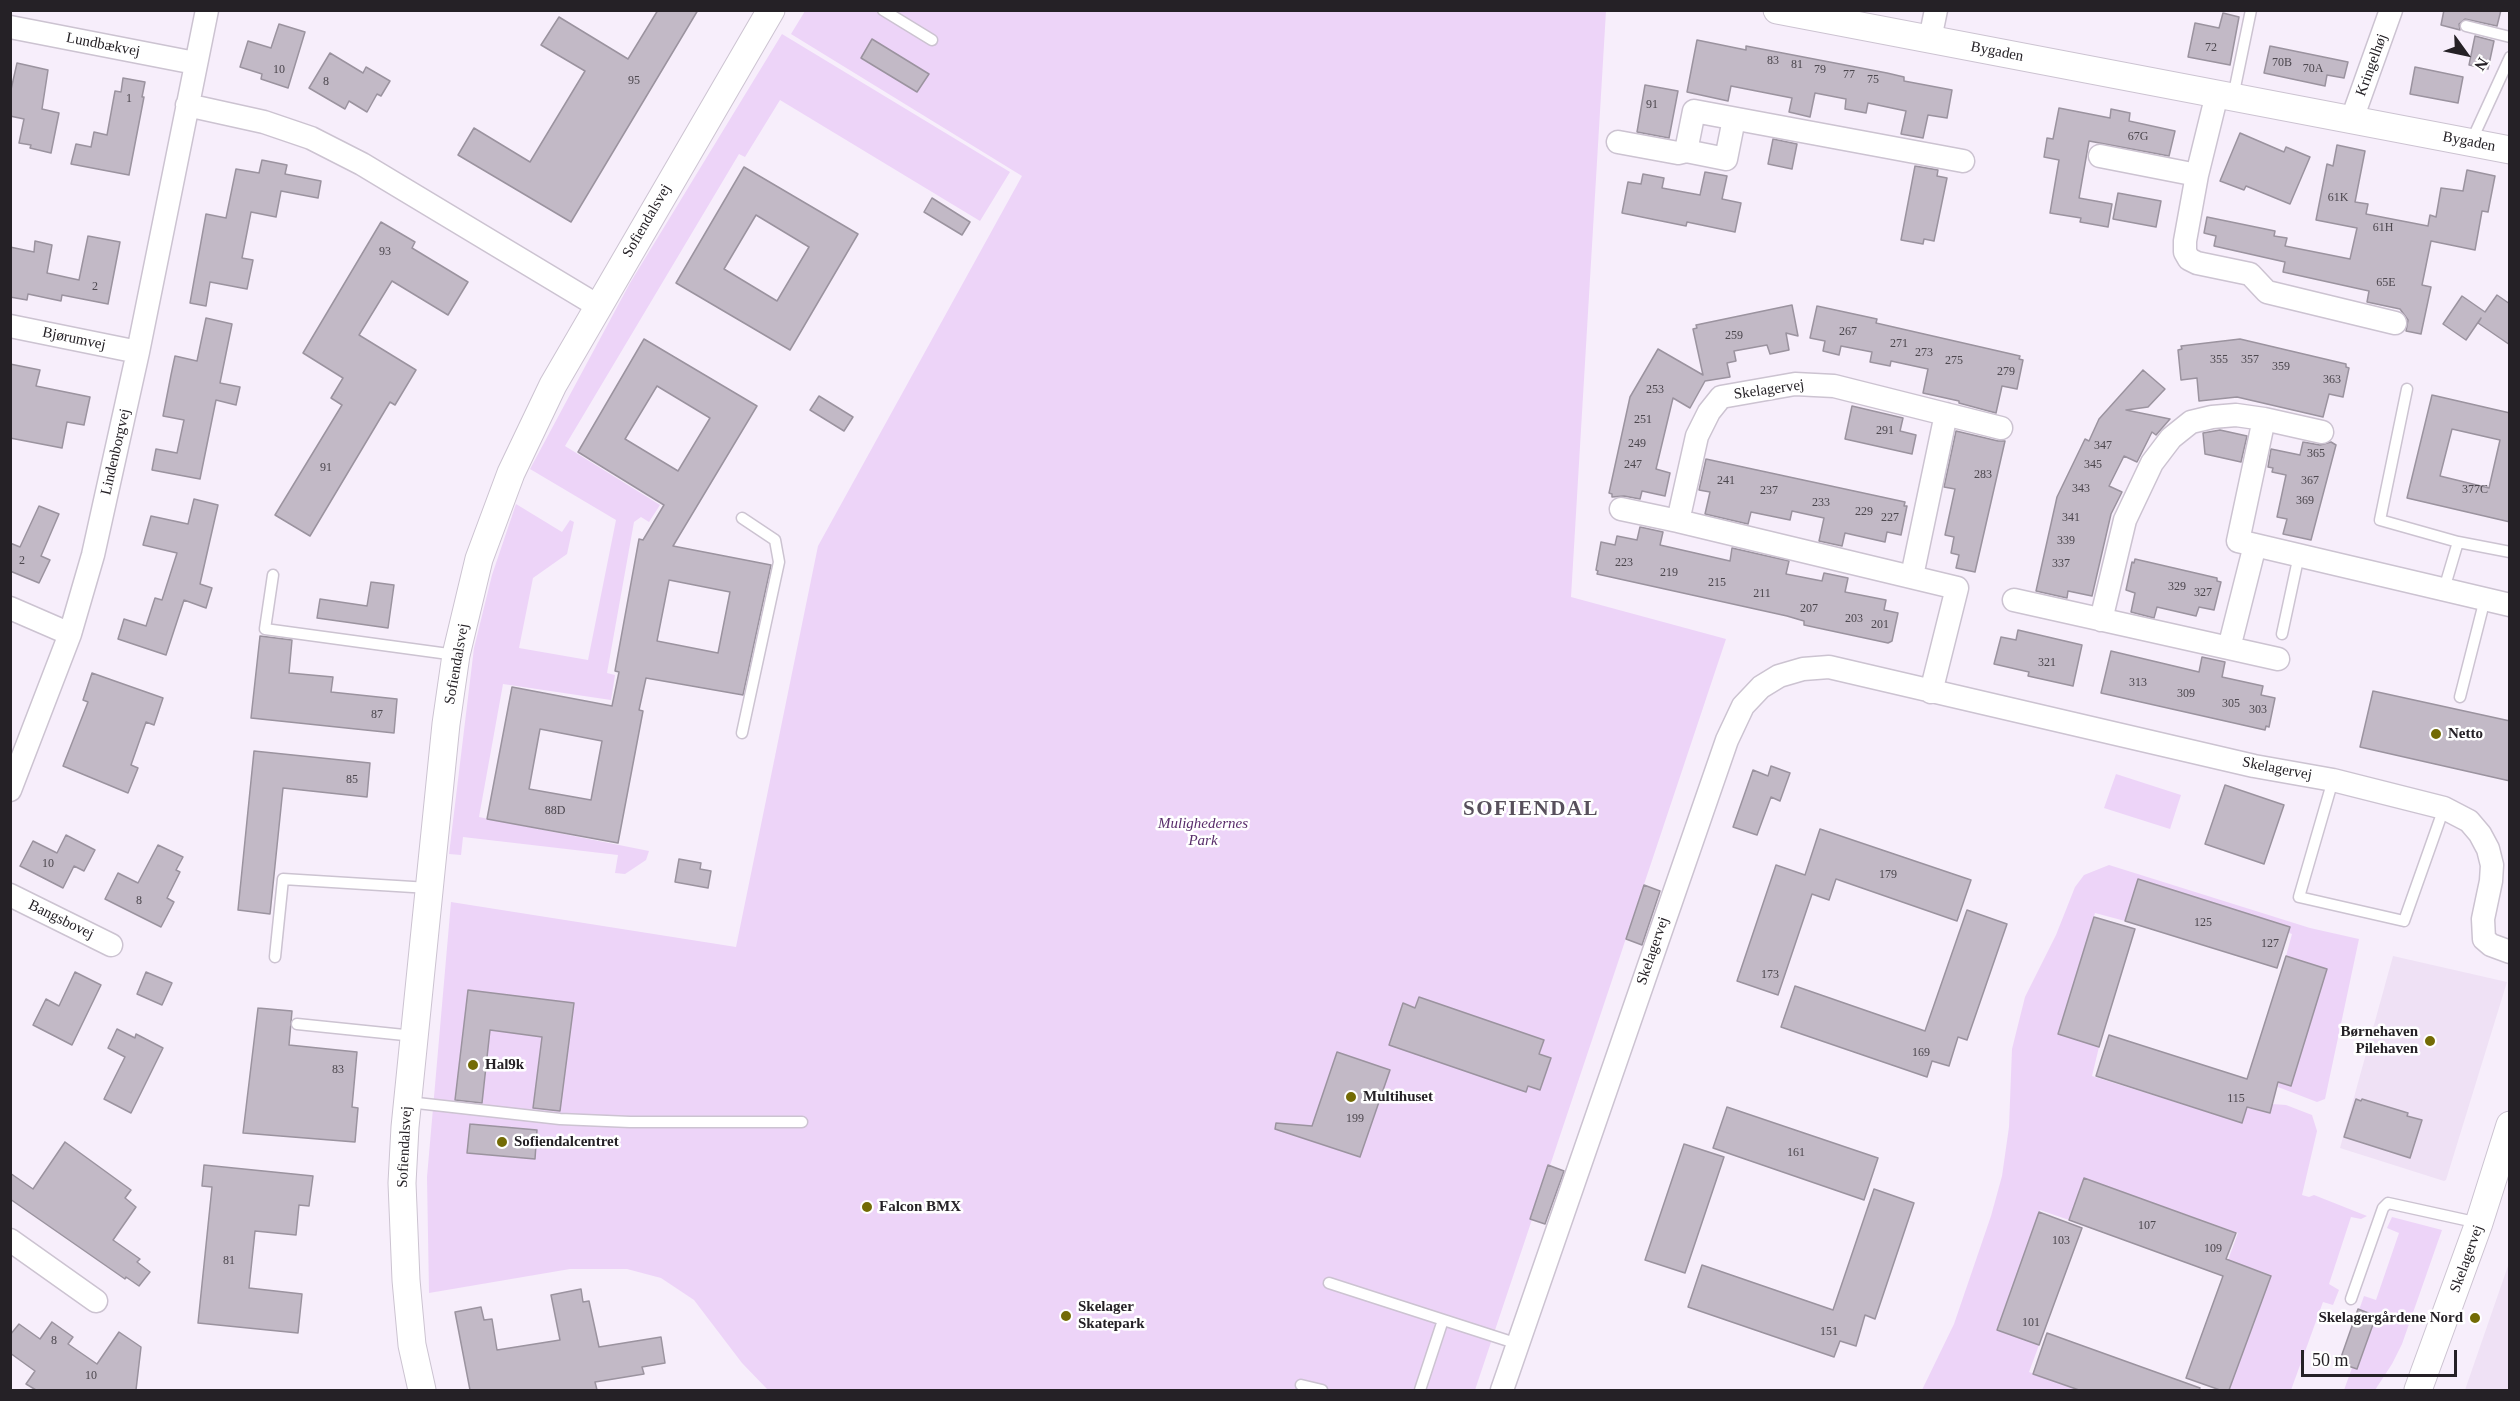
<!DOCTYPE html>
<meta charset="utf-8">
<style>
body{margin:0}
#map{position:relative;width:2520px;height:1401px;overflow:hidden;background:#f7eefb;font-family:Georgia,serif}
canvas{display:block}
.frame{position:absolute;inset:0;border:12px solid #252126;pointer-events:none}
.north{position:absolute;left:2436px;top:24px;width:60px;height:60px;-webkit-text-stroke:4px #fff;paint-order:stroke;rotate:123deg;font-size:16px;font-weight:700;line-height:24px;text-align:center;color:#252126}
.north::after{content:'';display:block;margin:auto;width:21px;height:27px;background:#252126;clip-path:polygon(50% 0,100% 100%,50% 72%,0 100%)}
.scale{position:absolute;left:2301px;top:1350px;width:156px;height:27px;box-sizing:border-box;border:3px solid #252126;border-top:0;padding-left:8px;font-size:18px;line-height:21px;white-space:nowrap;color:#252126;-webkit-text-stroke:4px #fff;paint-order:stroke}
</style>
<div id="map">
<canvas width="2520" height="1401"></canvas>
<div class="frame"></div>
<div class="north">N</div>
<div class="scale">50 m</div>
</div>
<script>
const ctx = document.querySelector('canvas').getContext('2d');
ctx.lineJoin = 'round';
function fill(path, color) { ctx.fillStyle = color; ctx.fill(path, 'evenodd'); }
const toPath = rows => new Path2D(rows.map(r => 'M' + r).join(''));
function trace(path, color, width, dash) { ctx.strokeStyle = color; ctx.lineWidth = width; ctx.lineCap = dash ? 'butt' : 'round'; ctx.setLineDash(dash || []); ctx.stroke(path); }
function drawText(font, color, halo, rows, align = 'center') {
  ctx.font = font + ' Georgia,serif'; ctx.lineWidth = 5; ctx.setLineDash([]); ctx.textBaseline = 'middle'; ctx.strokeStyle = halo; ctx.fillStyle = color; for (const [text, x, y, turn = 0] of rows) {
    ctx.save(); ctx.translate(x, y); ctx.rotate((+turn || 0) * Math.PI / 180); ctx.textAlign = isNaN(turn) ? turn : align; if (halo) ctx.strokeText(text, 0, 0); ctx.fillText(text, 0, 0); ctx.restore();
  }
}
fill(toPath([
 [2393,956,2507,982,2446,1180,2444,1181,2340,1148],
 [2509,1263,2509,1390,2465,1390]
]), '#efe1f5');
fill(toPath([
 [805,11,1606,11,1571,597,1726,639,1475,1390,768,1390,742,1363,694,1300,661,1278,627,1269,570,1269,429,1293,427,1177,451,902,736,947,818,546,1022,176,791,34],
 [782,34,1010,172,980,221,780,100,745,157,739,154,565,446,660,505,649,522,641,517,634,522,607,673,615,675,611,700,503,684,479,817,649,851,646,860,625,874,615,873,618,855,463,837,461,855,449,854,474,648,492,575,516,504,562,532,570,520,574,522,567,554,533,578,519,648,588,660,616,520,530,469,630,283],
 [2116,774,2181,795,2170,829,2104,808],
 [2109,865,2310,928,2359,939,2325,1099,2317,1102,2278,1087,2279,1082,2291,1085,2327,969,2286,956,2292,934,2138,879,2125,921,2095,913,2058,1034,2099,1047,2092,1076,2242,1123,2247,1108,2270,1113,2272,1104,2286,1105,2312,1115,2317,1131,2302,1195,2309,1197,2314,1195,2367,1216,2361,1219,2351,1217,2329,1284,2339,1290,2333,1305,2323,1302,2291,1390,2229,1390,2271,1275,2228,1260,2238,1233,2084,1178,2069,1220,2040,1210,1997,1329,2039,1345,2029,1372,2079,1390,1922,1390,1954,1324,1991,1216,2002,1176,2009,1127,2012,1049,2025,997,2056,935,2075,887,2084,875],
 [2392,1217,2442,1230,2402,1344,2392,1364,2375,1390,2344,1390,2352,1368,2357,1369,2376,1316,2359,1310,2364,1296,2376,1300,2399,1233,2387,1228]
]), '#edd4f8');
const building = toPath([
 [658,10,698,10,571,222,458,155,474,128,530,162,585,71,541,45,559,17,628,59,658,10],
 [2444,10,2501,10,2497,26,2465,19,2459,24,2460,30,2441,25,2444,10],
 [2223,13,2239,17,2230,65,2188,57,2195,23,2219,28,2223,13],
 [279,24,305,32,288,88,261,79,262,74,240,67,248,41,271,48,279,24],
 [2475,36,2494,41,2488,69,2469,65,2475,36],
 [872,39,929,74,917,92,861,58,872,39],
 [1697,40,1746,50,1746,46,1887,73,1904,77,1904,81,1952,90,1947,118,1928,115,1923,138,1901,134,1906,111,1868,103,1866,113,1845,109,1846,99,1815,93,1810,117,1789,112,1792,98,1731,86,1728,101,1687,92,1697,40],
 [2270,46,2348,62,2344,78,2327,75,2325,86,2264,73,2270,46],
 [330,53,363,73,366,67,390,81,381,96,377,94,367,112,349,101,345,109,309,88,330,53],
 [17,63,48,70,42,109,59,113,51,153,30,148,31,145,19,143,24,119,10,116,10,94,17,63],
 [2415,67,2463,77,2458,103,2410,94,2415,67],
 [123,78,145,82,142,97,144,97,129,175,71,164,76,144,91,147,94,132,107,135,115,91,121,92,123,78],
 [1645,85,1678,91,1669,138,1637,132,1645,85],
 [2059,108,2110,118,2111,109,2130,113,2129,121,2175,131,2169,156,2089,141,2079,198,2112,204,2108,227,2080,222,2081,218,2050,213,2059,160,2044,157,2047,138,2053,139,2059,108],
 [2240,133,2284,152,2286,147,2310,157,2290,204,2246,186,2244,190,2220,181,2240,133],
 [1773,139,1797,144,1792,169,1768,164,1773,139],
 [2337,145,2365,151,2355,202,2368,204,2366,214,2428,226,2430,215,2436,217,2441,188,2463,191,2467,170,2495,176,2488,212,2482,211,2475,250,2431,241,2422,285,2431,287,2421,334,2406,331,2408,320,2400,309,2367,302,2369,291,2283,272,2285,262,2214,246,2216,236,2204,233,2207,217,2275,231,2274,236,2287,238,2285,246,2350,259,2357,228,2316,220,2327,164,2333,166,2337,145],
 [262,160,287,165,285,174,321,181,318,198,281,191,276,217,251,212,242,258,253,260,247,289,210,282,206,306,190,303,206,214,226,218,236,169,259,173,262,160],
 [1915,166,1938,170,1937,176,1947,178,1934,241,1924,239,1923,244,1901,240,1915,166],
 [744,167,858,234,790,350,676,283,744,167],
 [756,215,809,247,777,301,724,269,756,215],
 [1705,172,1727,176,1722,199,1741,203,1735,232,1687,222,1686,226,1622,213,1628,182,1641,184,1643,174,1664,178,1662,188,1700,195,1705,172],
 [2118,193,2161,201,2156,227,2113,219,2118,193],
 [932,198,970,222,962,235,924,212,932,198],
 [381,222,415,242,412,248,468,282,448,315,392,281,359,335,416,370,395,405,390,402,310,536,275,515,342,405,331,398,343,378,303,353,381,222],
 [88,236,120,242,108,304,62,295,61,301,28,294,27,300,10,297,10,247,34,252,35,241,52,245,47,273,79,280,88,236],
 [2497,295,2510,304,2510,345,2478,323,2481,318,2466,340,2443,324,2462,296,2485,312,2497,295],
 [1792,305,1798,336,1786,333,1789,350,1770,354,1767,345,1734,351,1736,361,1727,363,1730,377,1705,381,1690,408,1673,398,1656,469,1670,473,1665,496,1642,491,1640,499,1624,496,1612,497,1612,494,1609,493,1630,397,1658,349,1703,375,1693,329,1697,328,1696,325,1792,305],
 [1817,306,1877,319,1876,323,2020,356,2019,359,2023,360,2017,389,2002,386,1996,413,1959,403,1959,401,1923,393,1928,369,1891,361,1890,366,1870,362,1872,352,1841,346,1839,355,1823,351,1825,341,1810,338,1817,306],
 [206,318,232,324,220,383,240,387,236,405,216,400,200,479,152,470,156,449,177,453,184,420,163,416,171,375,175,356,197,361,206,318],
 [644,339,757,406,673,546,771,565,743,695,646,678,639,710,643,711,618,843,487,819,512,687,612,706,619,672,615,671,639,539,643,540,664,505,578,452,644,339],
 [657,386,710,418,678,471,625,439,657,386],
 [669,580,730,592,718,653,657,641,669,580],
 [540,729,602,741,591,800,529,789,540,729],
 [2240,339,2346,364,2346,367,2349,368,2343,397,2329,394,2323,417,2237,397,2199,401,2197,378,2181,380,2178,350,2182,349,2181,346,2240,339],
 [10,364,40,370,36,386,90,397,84,425,67,422,62,448,10,438,10,364],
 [2143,370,2165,389,2148,407,2126,410,2170,419,2156,435,2152,432,2137,462,2124,456,2109,486,2122,492,2111,514,2092,596,2068,591,2067,598,2036,591,2057,497,2085,439,2089,441,2099,419,2143,370],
 [2432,395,2510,413,2510,522,2407,498,2432,395],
 [2452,429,2500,440,2489,488,2440,476,2452,429],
 [819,396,853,417,844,431,810,410,819,396],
 [1852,406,1903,418,1900,431,1916,435,1912,454,1845,439,1852,406],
 [2220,430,2247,436,2241,462,2205,454,2203,433,2220,430],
 [1956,431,1998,441,2005,441,1975,572,1956,568,1959,555,1951,553,1954,537,1945,535,1955,489,1944,487,1956,431],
 [2303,442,2320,445,2331,442,2336,445,2311,540,2283,534,2287,519,2277,517,2286,475,2272,472,2273,468,2268,467,2271,449,2300,455,2303,442],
 [1706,459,1905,502,1904,506,1907,506,1901,535,1887,532,1885,542,1845,533,1842,546,1819,541,1824,518,1792,511,1790,520,1751,512,1748,524,1705,514,1710,492,1699,490,1706,459],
 [194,499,218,505,200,584,212,588,206,608,184,600,166,655,118,639,124,619,146,626,155,598,162,600,177,553,143,545,151,516,188,524,194,499],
 [39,506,59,514,41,556,50,560,39,583,10,571,10,543,20,547,39,506],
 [1640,527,1663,532,1660,545,1730,561,1732,548,1789,561,1786,574,1822,581,1824,573,1848,578,1845,592,1886,600,1884,610,1898,613,1892,641,1888,643,1804,625,1804,621,1787,616,1597,574,1598,571,1596,570,1601,542,1615,545,1617,536,1637,540,1640,527],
 [2135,559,2217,578,2217,581,2221,582,2214,610,2199,607,2196,616,2157,607,2154,618,2131,612,2135,593,2126,590,2132,562,2134,563,2135,559],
 [371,582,394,585,388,628,317,618,320,599,367,606,371,582],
 [2018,630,2082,645,2073,686,2028,676,2029,672,1994,664,2001,637,2016,640,2018,630],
 [260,636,292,640,289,673,333,677,331,692,397,699,394,733,251,718,260,636],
 [2111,651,2199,672,2202,657,2225,662,2222,677,2263,686,2261,695,2275,698,2269,727,2266,726,2265,730,2101,693,2111,651],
 [92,673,163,698,154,725,146,722,131,765,138,768,128,793,63,766,88,702,83,700,92,673],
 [2373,691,2510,721,2510,781,2360,747,2373,691],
 [254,751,370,763,367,797,283,788,270,914,238,910,254,751],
 [1771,766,1790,773,1780,801,1771,797,1757,835,1733,827,1753,770,1768,776,1771,766],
 [2225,785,2284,805,2264,864,2205,844,2225,785],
 [1820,829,1971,880,1957,921,1836,879,1829,900,1812,894,1778,995,1737,981,1776,865,1805,875,1820,829],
 [66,835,95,850,84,871,74,866,63,888,20,866,33,841,57,853,66,835],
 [158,845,183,857,176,870,180,872,167,898,174,902,161,927,105,899,118,873,138,883,158,845],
 [679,859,701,863,700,869,711,871,708,888,675,882,679,859],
 [2138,879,2290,927,2277,968,2125,921,2138,879],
 [1644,885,1660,891,1642,945,1626,939,1644,885],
 [1967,910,2007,924,1967,1040,1958,1037,1949,1066,1932,1061,1927,1077,1781,1027,1795,986,1925,1031,1967,910],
 [2094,917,2135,929,2099,1047,2058,1034,2094,917],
 [2286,956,2327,969,2291,1086,2278,1082,2270,1113,2247,1107,2242,1123,2096,1076,2109,1035,2247,1079,2286,956],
 [75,972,101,985,72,1045,33,1025,46,999,59,1006,75,972],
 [146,972,172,983,162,1005,137,994,146,972],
 [468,990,574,1003,560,1111,533,1108,542,1037,490,1030,482,1103,455,1100,468,990],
 [1419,997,1544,1040,1539,1054,1551,1058,1540,1090,1528,1086,1526,1092,1389,1045,1403,1003,1415,1008,1419,997],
 [258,1008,292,1011,289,1045,357,1052,352,1107,358,1108,355,1142,243,1133,258,1008],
 [117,1029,135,1038,136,1034,163,1048,131,1113,104,1099,125,1057,108,1048,117,1029],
 [1337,1052,1390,1070,1360,1157,1275,1129,1276,1123,1312,1126,1337,1052],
 [2356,1099,2361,1101,2362,1099,2408,1113,2407,1116,2422,1120,2410,1158,2344,1137,2356,1099],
 [1727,1107,1878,1158,1864,1200,1713,1148,1727,1107],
 [470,1124,537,1130,535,1159,467,1153,470,1124],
 [65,1142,131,1190,125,1198,136,1207,113,1240,140,1259,137,1262,150,1272,139,1286,126,1277,125,1279,10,1199,10,1173,33,1189,65,1142],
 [1684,1144,1724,1157,1685,1273,1645,1260,1684,1144],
 [204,1165,313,1176,309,1206,299,1205,296,1235,255,1231,249,1288,302,1294,298,1333,198,1323,212,1187,202,1186,204,1165],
 [1548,1165,1564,1171,1545,1224,1530,1219,1548,1165],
 [2084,1178,2236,1233,2226,1259,2271,1276,2229,1390,2220,1390,2186,1378,2223,1276,2069,1220,2084,1178],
 [1874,1189,1914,1203,1875,1319,1865,1315,1856,1346,1840,1341,1834,1357,1688,1307,1702,1265,1833,1310,1874,1189],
 [2039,1212,2082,1228,2039,1345,1997,1330,2039,1212],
 [581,1289,583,1302,589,1301,599,1347,661,1337,665,1363,642,1367,644,1374,595,1382,597,1390,470,1390,455,1312,481,1307,484,1320,492,1319,497,1350,560,1340,551,1295,581,1289],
 [2358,1309,2376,1316,2357,1369,2339,1363,2358,1309],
 [52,1322,73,1337,68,1344,97,1364,119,1332,141,1347,136,1390,36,1390,26,1384,35,1371,10,1353,10,1335,19,1324,40,1339,52,1322],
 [2047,1333,2200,1388,2199,1390,2079,1390,2033,1374,2047,1333]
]);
fill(building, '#c2b9c6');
trace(building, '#9b939f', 1.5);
const service = toPath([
 [883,10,932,40],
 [2466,26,2510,37],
 [2233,97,2251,10],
 [2471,142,2510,57],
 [2407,389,2380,520,2458,542,2444,589],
 [742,518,775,540,779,562,742,733],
 [2458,542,2510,552],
 [273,575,265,629,456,655],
 [2282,634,2299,555],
 [2460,697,2485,599],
 [2333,780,2299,897,2404,921,2444,808],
 [275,957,283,879,429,888],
 [297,1024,414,1036],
 [408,1102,560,1119,630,1122,802,1122],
 [1329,1283,1518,1344],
 [2351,1299,2383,1208,2388,1203,2479,1223],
 [1301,1385,1322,1390],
 [1420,1390,1443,1320]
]);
const minor = toPath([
 [10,27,195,63],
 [1930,39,1936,10],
 [2217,94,2197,175,2185,241,2185,252,2189,259,2197,263,2250,274,2267,292,2395,323],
 [187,105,264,122,311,138,362,164,598,306],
 [1734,119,1726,159,1686,151,1694,111,1963,161],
 [2352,119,2391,10],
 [1618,142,1678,153,1686,151],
 [2100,156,2197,175],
 [10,326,138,352],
 [2264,419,2238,541,2510,605],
 [1621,509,1678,521],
 [1912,576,1946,414],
 [2014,600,2278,659],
 [10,608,70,634],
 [2101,620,2125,520,2152,463,2171,438,2191,422,2212,417,2236,415,2264,419,2322,432],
 [2229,648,2255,545],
 [1931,692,1957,588,1678,521,1697,436,1709,412,1721,397,1795,384,1834,386,2001,428],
 [10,790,70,634,93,555,138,352,207,10],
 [10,895,111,945],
 [10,1240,96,1301],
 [1502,1390,1727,740,1743,706,1761,687,1779,676,1803,669,1829,667,2254,766,2333,780,2444,808,2469,821,2480,834,2488,849,2492,865,2491,881,2483,919,2484,939,2491,945,2510,952]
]);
const tertiary = toPath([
 [1777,10,2510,150],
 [422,1390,412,1345,406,1280,402,1183,405,1127,446,724,456,655,479,559,511,473,553,385,771,10],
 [2418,1390,2479,1223,2510,1125]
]);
trace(service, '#ccc3d1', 13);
trace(minor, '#ccc3d1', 25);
trace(tertiary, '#ccc3d1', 29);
trace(service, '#fff', 10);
trace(minor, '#fff', 22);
trace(tertiary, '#fff', 27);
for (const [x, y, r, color] of [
 [2436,734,6,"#736b05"],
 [2430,1041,6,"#736b05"],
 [473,1065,6,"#736b05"],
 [1351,1097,6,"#736b05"],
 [502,1142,6,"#736b05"],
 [867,1207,6,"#736b05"],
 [1066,1316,6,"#736b05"],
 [2475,1318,6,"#736b05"]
]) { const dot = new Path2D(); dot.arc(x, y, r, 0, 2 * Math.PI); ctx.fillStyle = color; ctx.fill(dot); trace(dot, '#fff', 2); }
drawText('12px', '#4c474e', null, [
 ["72",2211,48],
 ["83",1773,61],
 ["70B",2282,63],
 ["81",1797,65],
 ["70A",2313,69],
 ["10",279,70],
 ["79",1820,70],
 ["77",1849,75],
 ["75",1873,80],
 ["95",634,81],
 ["8",326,82],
 ["1",129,99],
 ["91",1652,105],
 ["67G",2138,137],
 ["61K",2338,198],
 ["61H",2383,228],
 ["93",385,252],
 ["65E",2386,283],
 ["2",95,287],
 ["267",1848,332],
 ["259",1734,336],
 ["271",1899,344],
 ["273",1924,353],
 ["355",2219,360],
 ["357",2250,360],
 ["275",1954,361],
 ["359",2281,367],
 ["279",2006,372],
 ["363",2332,380],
 ["253",1655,390],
 ["251",1643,420],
 ["291",1885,431],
 ["249",1637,444],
 ["347",2103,446],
 ["365",2316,454],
 ["247",1633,465],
 ["345",2093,465],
 ["91",326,468],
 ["283",1983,475],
 ["241",1726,481],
 ["367",2310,481],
 ["343",2081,489],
 ["377C",2475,490],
 ["237",1769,491],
 ["369",2305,501],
 ["233",1821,503],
 ["229",1864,512],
 ["227",1890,518],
 ["341",2071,518],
 ["339",2066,541],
 ["2",22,561],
 ["223",1624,563],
 ["337",2061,564],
 ["219",1669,573],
 ["215",1717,583],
 ["329",2177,587],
 ["327",2203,593],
 ["211",1762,594],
 ["207",1809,609],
 ["203",1854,619],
 ["201",1880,625],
 ["321",2047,663],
 ["313",2138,683],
 ["309",2186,694],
 ["305",2231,704],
 ["303",2258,710],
 ["87",377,715],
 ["85",352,780],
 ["88D",555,811],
 ["10",48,864],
 ["179",1888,875],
 ["8",139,901],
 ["125",2203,923],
 ["127",2270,944],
 ["173",1770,975],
 ["169",1921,1053],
 ["83",338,1070],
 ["115",2236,1099],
 ["199",1355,1119],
 ["161",1796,1153],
 ["107",2147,1226],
 ["103",2061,1241],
 ["109",2213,1249],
 ["81",229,1261],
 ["101",2031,1323],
 ["151",1829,1332],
 ["8",54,1341],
 ["10",91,1376]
]);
drawText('15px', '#252126', '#fff', [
 ["Lundbækvej",103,45,11],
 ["Bygaden",1997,52,11],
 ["Kringelhøj",2372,65,-70],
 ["Bygaden",2469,142,11],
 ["Sofiendalsvej",647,221,-60],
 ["Bjørumvej",74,339,12],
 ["Skelagervej",1769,390,-8],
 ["Lindenborgvej",116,452,-77],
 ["Sofiendalsvej",457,664,-80],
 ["Skelagervej",2277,769,11],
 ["Bangsbovej",61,920,26],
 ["Skelagervej",1653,951,-71],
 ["Sofiendalsvej",405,1147,-87],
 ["Skelagervej",2467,1259,-70]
]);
drawText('bold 15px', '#252126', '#fff', [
 ["Netto",2448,734],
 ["Børnehaven",2418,1032,"right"],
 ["Pilehaven",2418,1049,"right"],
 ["Hal9k",485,1065],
 ["Multihuset",1363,1097],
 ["Sofiendalcentret",514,1142],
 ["Falcon BMX",879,1207],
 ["Skelager",1078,1307],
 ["Skatepark",1078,1324],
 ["Skelagergårdene Nord",2463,1318,"right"]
], 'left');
drawText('italic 15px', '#582c6a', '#fff', [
 ["Mulighedernes",1203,824],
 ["Park",1203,841]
]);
ctx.letterSpacing = '1.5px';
drawText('bold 21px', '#58505c', '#fff', [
 ["SOFIENDAL",1531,810]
]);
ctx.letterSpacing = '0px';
</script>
